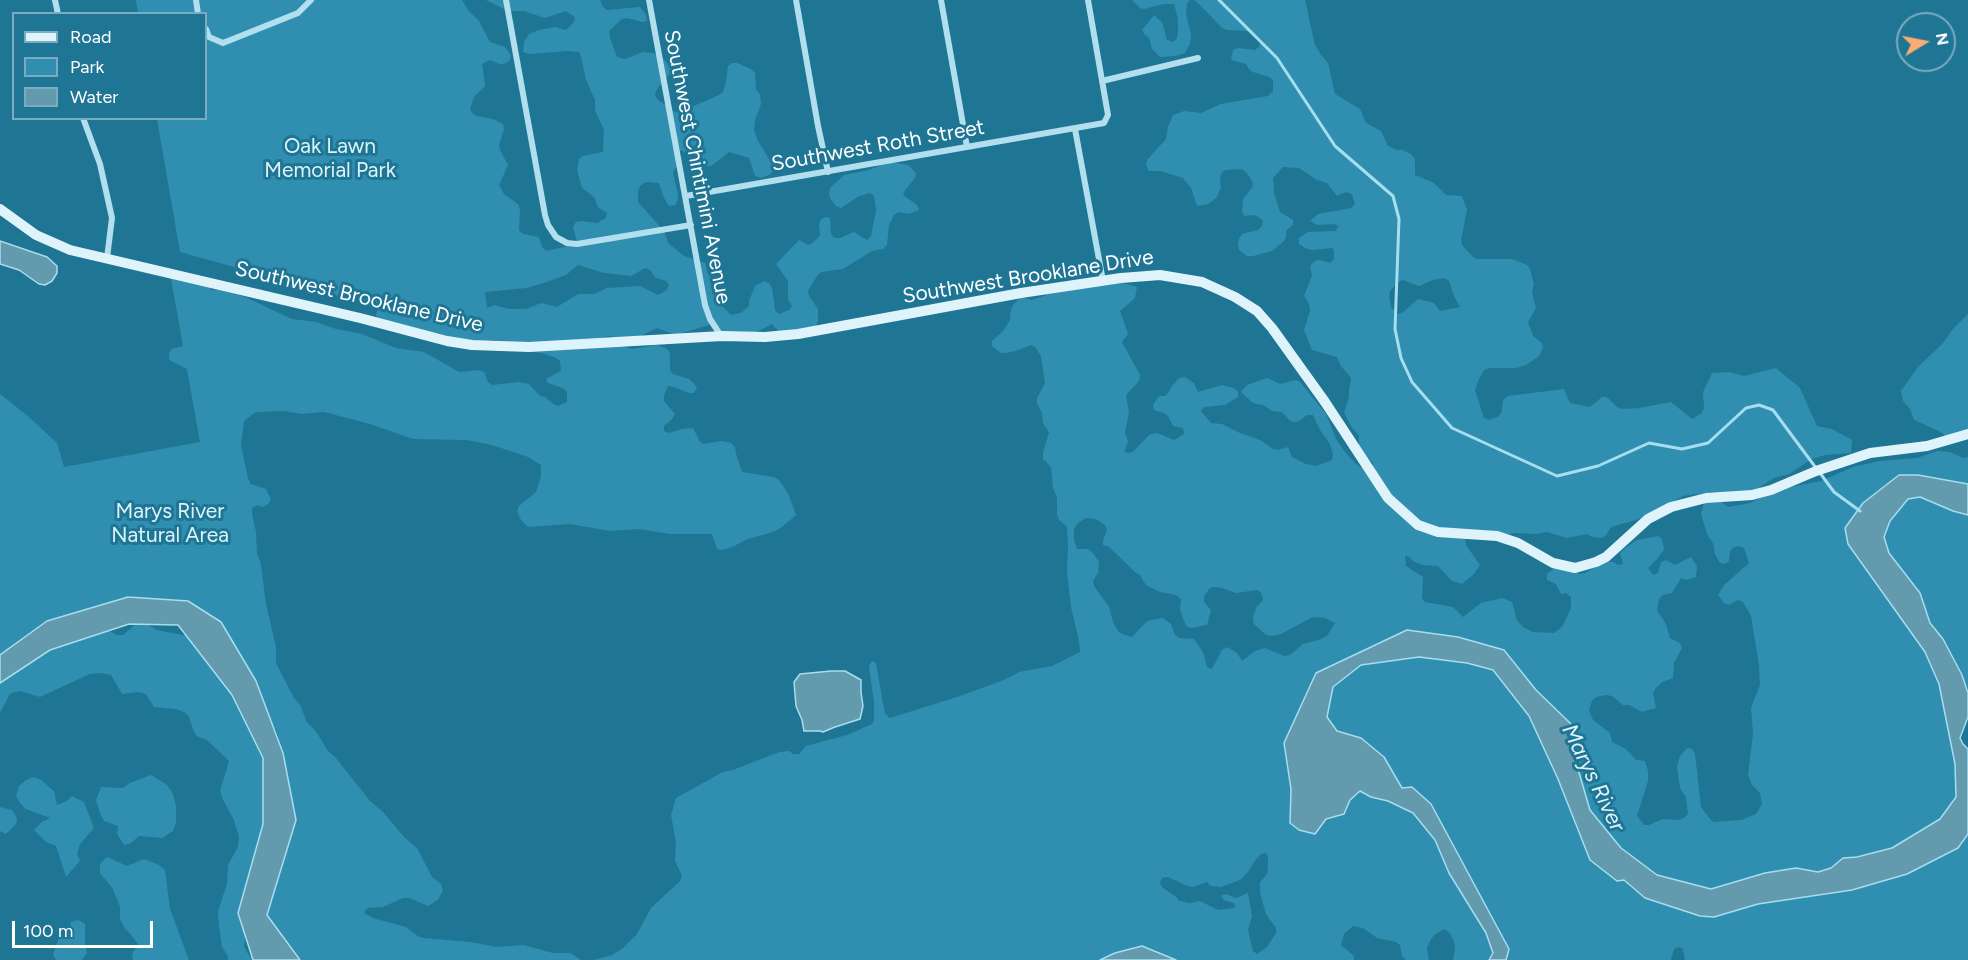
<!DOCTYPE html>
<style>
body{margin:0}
#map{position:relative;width:1968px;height:960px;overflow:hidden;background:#1f7594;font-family:Figtree,sans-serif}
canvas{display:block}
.legend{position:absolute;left:12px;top:12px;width:195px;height:108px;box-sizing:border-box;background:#1f7594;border:2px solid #79acbf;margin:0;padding:8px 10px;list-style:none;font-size:18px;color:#fff}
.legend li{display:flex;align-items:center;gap:12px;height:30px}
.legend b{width:30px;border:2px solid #79acbf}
.north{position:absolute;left:1896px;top:12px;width:60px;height:60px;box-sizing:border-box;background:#1f7594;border:2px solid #79acbf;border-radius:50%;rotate:80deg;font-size:16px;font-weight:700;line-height:24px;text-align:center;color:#fff}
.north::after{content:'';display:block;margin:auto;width:21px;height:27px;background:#fcac73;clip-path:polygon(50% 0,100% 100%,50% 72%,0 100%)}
.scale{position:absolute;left:12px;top:921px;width:141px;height:27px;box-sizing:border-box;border:3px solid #fff;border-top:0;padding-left:8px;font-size:18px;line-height:21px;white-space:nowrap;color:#fff;-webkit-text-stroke:4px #1f7594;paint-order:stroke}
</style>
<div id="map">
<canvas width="1968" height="960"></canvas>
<ul class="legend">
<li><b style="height:8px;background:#dff3fa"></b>Road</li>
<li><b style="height:16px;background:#308fb0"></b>Park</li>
<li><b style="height:16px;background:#639aae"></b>Water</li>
</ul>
<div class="north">N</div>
<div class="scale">100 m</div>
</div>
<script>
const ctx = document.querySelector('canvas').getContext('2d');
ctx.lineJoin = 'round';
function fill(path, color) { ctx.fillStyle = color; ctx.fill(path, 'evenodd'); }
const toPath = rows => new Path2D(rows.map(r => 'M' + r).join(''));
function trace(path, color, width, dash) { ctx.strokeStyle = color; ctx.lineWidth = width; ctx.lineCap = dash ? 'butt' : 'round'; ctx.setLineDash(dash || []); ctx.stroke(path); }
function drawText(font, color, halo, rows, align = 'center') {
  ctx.font = font + ' Figtree,sans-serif'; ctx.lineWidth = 6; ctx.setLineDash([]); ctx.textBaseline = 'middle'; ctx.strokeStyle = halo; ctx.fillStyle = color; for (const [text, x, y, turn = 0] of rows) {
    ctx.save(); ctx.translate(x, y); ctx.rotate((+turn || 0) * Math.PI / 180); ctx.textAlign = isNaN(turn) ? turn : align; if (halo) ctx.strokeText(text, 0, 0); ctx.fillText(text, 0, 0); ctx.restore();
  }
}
fill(toPath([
 [136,0,462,0,468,10,479,21,490,42,505,47,511,56,509,61,504,64,499,64,490,60,482,64,485,86,474,97,470,109,472,113,477,116,493,119,503,124,504,129,499,145,500,150,508,165,499,185,504,194,518,204,520,209,519,230,523,234,539,237,542,247,546,251,573,245,577,242,573,227,576,222,581,221,597,223,606,218,607,213,598,207,594,197,582,188,577,170,579,159,583,156,603,152,604,130,595,110,595,100,586,80,581,57,579,52,568,51,529,54,523,52,524,42,529,34,539,30,555,27,566,30,574,22,575,17,566,11,545,18,524,11,508,11,486,0,600,0,603,7,607,10,640,7,646,15,647,21,642,22,627,18,622,19,609,31,610,38,617,57,625,59,643,52,653,53,662,58,671,66,671,72,657,89,655,94,657,99,675,112,680,112,719,95,723,92,726,82,728,66,732,63,737,63,751,69,755,73,756,90,760,94,761,104,755,120,754,130,758,141,772,164,773,169,771,174,761,178,755,176,749,158,729,152,711,166,700,167,682,150,678,153,678,163,673,173,678,195,678,200,675,205,669,206,664,198,659,183,648,182,644,183,640,186,638,192,638,202,664,231,668,243,684,256,705,263,708,274,720,284,721,290,715,299,731,315,741,313,749,306,749,301,755,286,764,281,769,283,772,288,775,310,779,314,789,310,792,306,788,299,788,281,776,264,799,240,808,245,813,243,820,235,819,225,821,219,825,217,830,218,831,234,834,238,840,238,854,232,867,240,871,236,876,211,874,196,870,193,859,196,841,208,836,206,830,198,829,193,830,188,844,175,869,170,889,162,908,165,916,173,915,178,905,190,903,195,917,205,919,210,909,214,898,212,894,215,889,225,887,245,883,249,872,251,843,269,821,272,817,276,808,291,809,296,818,309,818,321,816,326,779,332,772,324,753,334,723,337,712,324,679,334,673,334,657,328,628,342,609,336,598,339,632,349,657,345,667,349,670,353,670,370,673,374,689,379,697,387,694,393,689,393,674,387,668,386,664,396,664,401,675,414,672,419,664,426,664,431,669,433,682,429,693,428,700,442,704,444,721,441,731,443,735,447,737,458,742,472,774,477,779,480,788,493,796,515,782,527,773,532,748,539,732,547,722,550,717,549,712,534,670,534,639,529,610,531,570,524,528,527,521,520,517,511,519,506,536,492,541,476,541,465,528,457,492,445,467,440,413,439,370,424,324,412,301,414,284,411,256,412,244,421,241,445,248,479,251,484,266,489,271,500,268,504,262,507,257,505,252,508,252,514,256,532,257,554,261,564,266,604,276,647,276,663,294,698,301,706,306,721,317,733,328,751,336,758,370,801,383,812,404,837,417,848,432,877,441,884,443,890,438,900,428,906,409,898,403,898,383,907,367,908,364,913,373,918,406,927,419,937,424,938,470,942,497,947,523,945,553,953,570,953,581,960,282,960,264,930,284,768,277,732,264,713,259,699,258,683,254,679,205,632,147,617,0,660,0,394,29,417,57,443,64,467,200,442,187,369,173,362,169,359,169,353,172,349,183,346,170,273,210,286,211,290,219,289,245,297,292,319,316,322,336,329,362,334,396,348,424,352,459,372,479,370,484,372,488,382,492,385,519,382,529,384,540,396,545,397,553,404,558,406,567,402,567,392,563,388,548,383,546,379,561,371,560,361,556,358,542,353,524,351,504,341,492,340,476,343,380,319,376,316,378,307,180,252,157,119,206,118,206,14,138,13],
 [578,265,604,273,631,276,645,268,650,270,656,278,666,281,669,285,667,290,658,295,640,286,607,288,594,294,578,294,557,307,541,303,526,309,509,309,495,305,487,308,485,292,526,288,541,284,566,275],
 [1132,0,1190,0,1187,3,1186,14,1191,34,1190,44,1185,53,1176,56,1160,57,1152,49,1149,38,1145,35,1142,30,1154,15,1162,22,1167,40,1173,42,1177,38,1178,32,1178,19,1174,4,1164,4,1144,9,1140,8],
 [1192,0,1305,0,1315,45,1321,55,1328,63,1335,94,1360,109,1366,123,1381,131,1388,146,1397,150,1403,150,1412,155,1415,159,1415,175,1434,183,1446,195,1462,196,1467,210,1461,240,1462,245,1472,256,1477,259,1512,259,1527,265,1530,269,1534,284,1532,293,1536,308,1528,322,1533,336,1542,343,1543,348,1539,356,1526,365,1516,368,1489,368,1484,370,1479,379,1475,390,1484,418,1489,420,1499,416,1502,411,1503,400,1508,396,1564,389,1570,403,1590,407,1602,397,1607,397,1617,407,1623,409,1639,408,1671,402,1692,419,1702,413,1704,408,1703,392,1712,373,1729,372,1744,376,1776,368,1800,388,1817,426,1832,429,1852,440,1851,453,1825,455,1812,459,1789,474,1774,478,1755,490,1717,495,1712,492,1683,496,1646,517,1611,527,1606,535,1602,538,1592,537,1587,534,1567,538,1547,532,1536,534,1515,533,1499,536,1468,535,1465,540,1466,545,1480,565,1474,574,1462,584,1452,581,1438,566,1423,565,1413,561,1410,557,1405,556,1406,566,1423,577,1422,598,1425,602,1453,607,1463,617,1481,603,1502,598,1512,602,1517,620,1523,627,1533,632,1554,633,1562,627,1571,608,1571,597,1566,593,1561,594,1556,584,1547,580,1547,574,1555,568,1576,569,1579,574,1585,573,1604,562,1614,562,1618,565,1623,564,1620,553,1624,549,1637,540,1658,536,1662,539,1664,549,1658,558,1648,568,1653,575,1658,573,1661,562,1666,560,1675,565,1691,557,1697,566,1696,577,1686,580,1681,578,1672,593,1663,595,1659,599,1657,611,1660,615,1666,624,1670,638,1680,643,1682,648,1674,663,1673,678,1662,682,1655,689,1653,693,1656,708,1642,712,1629,705,1623,705,1612,696,1606,695,1596,697,1592,701,1589,710,1593,720,1610,733,1612,742,1626,749,1636,760,1645,761,1648,771,1648,781,1637,816,1644,825,1649,825,1663,819,1679,820,1684,818,1688,814,1686,797,1680,788,1677,766,1680,756,1687,748,1692,749,1695,754,1701,807,1710,819,1714,822,1741,820,1756,814,1762,804,1760,793,1752,785,1748,775,1753,734,1751,708,1760,685,1759,665,1751,616,1743,602,1738,600,1729,605,1724,603,1718,595,1724,585,1749,563,1744,548,1739,546,1734,547,1730,551,1729,561,1725,564,1720,563,1715,554,1713,543,1707,534,1702,518,1701,513,1704,503,1720,501,1728,507,1750,503,1776,490,1821,481,1853,467,1880,461,1917,458,1938,451,1949,452,1964,458,1968,457,1968,498,1915,490,1848,544,1925,652,1939,684,1955,764,1956,798,1940,819,1892,848,1857,857,1843,858,1831,869,1818,872,1796,868,1765,873,1711,889,1657,875,1621,848,1590,810,1573,752,1575,734,1570,723,1536,690,1505,650,1407,630,1316,673,1284,743,1291,789,1290,823,1315,834,1326,819,1344,814,1350,800,1360,791,1371,797,1388,801,1413,813,1435,840,1449,873,1486,933,1493,953,1489,960,1453,960,1455,948,1454,941,1449,932,1444,929,1434,935,1429,943,1427,948,1429,960,1406,960,1402,956,1400,945,1396,942,1377,938,1363,928,1353,926,1344,934,1341,945,1354,956,1354,960,1177,960,1171,958,1101,960,593,960,612,955,622,949,637,934,651,908,680,881,682,876,675,861,676,842,671,815,676,798,723,772,733,770,779,752,789,751,793,754,799,754,806,746,847,735,872,724,874,720,874,702,869,666,872,661,876,663,884,709,886,715,890,718,957,697,1004,680,1019,672,1052,666,1080,652,1079,641,1071,607,1067,572,1068,544,1067,527,1059,520,1057,515,1057,498,1053,488,1051,467,1043,459,1043,453,1049,432,1043,423,1042,413,1037,403,1037,398,1045,383,1041,356,1035,347,1031,345,1016,351,1006,353,1001,353,992,346,992,341,1004,330,1010,320,1011,309,1014,304,1021,297,1032,300,1058,291,1122,283,1137,287,1135,298,1120,311,1128,334,1122,342,1140,375,1139,381,1126,395,1129,412,1125,432,1128,442,1124,452,1129,453,1134,451,1149,435,1155,433,1160,434,1174,440,1184,434,1183,428,1173,426,1168,416,1164,413,1154,410,1153,405,1159,396,1165,396,1169,392,1171,387,1179,378,1185,377,1194,383,1198,392,1222,385,1234,388,1238,392,1238,397,1225,405,1204,407,1201,411,1211,423,1222,424,1240,433,1260,440,1273,449,1278,450,1288,447,1292,457,1306,464,1316,466,1332,460,1333,454,1330,444,1320,430,1313,415,1307,415,1299,421,1294,422,1289,420,1282,412,1272,411,1263,405,1253,403,1241,392,1247,385,1267,378,1280,384,1296,380,1300,382,1326,414,1336,439,1345,452,1356,464,1368,472,1372,469,1373,463,1365,456,1359,446,1359,435,1352,428,1344,413,1349,397,1349,391,1351,378,1341,366,1337,357,1312,350,1304,330,1310,311,1309,304,1304,296,1312,276,1310,266,1315,261,1320,260,1330,263,1334,259,1334,253,1333,248,1313,250,1307,249,1299,244,1299,238,1308,232,1336,231,1338,226,1334,224,1318,225,1310,221,1318,214,1351,208,1355,204,1352,194,1346,192,1337,196,1327,183,1317,180,1299,168,1283,167,1273,178,1274,193,1280,212,1293,220,1293,225,1286,231,1286,237,1284,241,1272,251,1253,256,1247,256,1239,250,1238,244,1239,239,1242,234,1258,230,1262,226,1263,220,1255,215,1244,216,1242,211,1243,199,1253,186,1252,181,1246,172,1242,169,1226,170,1222,172,1220,178,1221,188,1216,198,1208,204,1197,206,1191,188,1183,178,1160,171,1149,171,1146,165,1147,160,1166,139,1168,127,1173,115,1184,111,1201,113,1221,104,1268,96,1273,91,1273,80,1269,77,1253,72,1249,69,1246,64,1231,60,1233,50,1238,48,1255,50,1259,47,1260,42,1247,31,1227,30,1222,28,1196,1],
 [1444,278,1449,281,1454,296,1460,307,1440,311,1434,303,1418,299,1402,313,1397,314,1391,307,1389,296,1390,291,1398,282,1403,280,1419,286,1433,280],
 [1085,518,1096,519,1105,525,1107,530,1103,540,1103,545,1108,546,1135,572,1140,575,1146,585,1160,592,1176,595,1181,599,1180,610,1186,626,1191,628,1207,625,1211,610,1204,602,1204,596,1210,588,1215,587,1222,588,1236,593,1258,590,1262,594,1263,600,1256,608,1253,618,1254,624,1266,635,1272,636,1281,634,1313,617,1325,618,1335,623,1327,636,1318,640,1303,644,1290,655,1284,656,1265,648,1255,651,1242,661,1237,653,1227,647,1222,650,1212,669,1207,667,1203,652,1194,639,1179,638,1175,635,1171,624,1163,618,1147,621,1132,637,1122,634,1118,631,1113,622,1109,607,1094,586,1093,581,1098,573,1099,562,1093,553,1088,549,1077,549,1074,540,1074,529,1077,524],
 [1266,853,1268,858,1268,868,1267,874,1260,882,1260,893,1266,914,1276,928,1276,933,1267,947,1257,954,1253,951,1248,930,1252,916,1248,893,1236,898,1226,894,1221,896,1224,900,1234,903,1235,908,1218,910,1200,901,1189,903,1179,901,1176,897,1162,887,1160,883,1162,878,1168,877,1187,886,1193,887,1207,882,1211,886,1221,887,1240,880,1248,872,1256,859,1261,854],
 [1968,314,1968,431,1947,437,1939,431,1914,420,1910,409,1903,401,1901,391,1918,367,1943,343,1952,330],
 [1920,497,1968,513,1968,693,1962,675,1943,639,1930,623,1920,593,1889,553,1884,537,1890,521,1908,499],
 [143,622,157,630,188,636,198,636,272,764,244,946,246,951,253,960,228,960,228,956,222,947,219,926,218,911,227,884,228,865,238,847,239,837,234,820,223,800,220,791,229,761,207,740,197,736,194,732,189,717,186,713,176,709,154,707,146,694,138,692,122,694,111,675,101,673,90,674,40,697,20,691,15,692,10,694,0,713,0,676,23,662,103,627,117,635,123,635,137,623],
 [1419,657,1467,663,1492,670,1529,716,1558,779,1578,832,1624,880,1645,898,1700,916,1714,917,1758,904,1852,890,1907,874,1958,848,1968,834,1968,960,1685,960,1683,949,1679,947,1674,949,1671,960,1506,960,1508,949,1431,804,1402,788,1384,757,1361,738,1337,731,1327,717,1333,687,1361,665],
 [151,775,167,785,173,794,176,806,176,823,173,831,162,838,139,836,131,843,124,845,117,834,118,826,104,821,100,813,96,800,101,787,123,788,130,783],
 [34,777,41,780,54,791,57,805,67,801,72,796,84,802,94,828,80,844,77,854,80,861,66,877,56,846,46,842,34,830,42,822,50,818,26,809,20,803,16,796,19,786,26,780],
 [0,807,12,810,17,818,16,824,6,834,0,831],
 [107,857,127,866,144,859,159,865,165,870,170,909,189,960,133,960,132,954,138,944,129,932,125,929,120,919,120,907,113,889,100,873,100,864],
 [78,920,85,924,85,943,87,953,82,960,56,960,53,954,59,938,70,930,71,922]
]), '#308fb0');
const water = toPath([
 [0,241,47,257,57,266,57,273,52,281,45,285,39,284,19,270,0,264,0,241],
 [1899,475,1918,475,1968,484,1968,515,1953,511,1920,497,1908,499,1890,521,1884,537,1889,553,1920,593,1930,623,1943,639,1962,675,1968,693,1968,717,1960,738,1963,744,1968,749,1968,834,1958,848,1907,874,1852,890,1758,904,1714,917,1700,916,1645,898,1624,880,1617,881,1590,860,1558,779,1529,716,1493,670,1467,663,1419,657,1361,665,1333,687,1327,717,1337,731,1361,738,1384,757,1402,788,1412,787,1431,804,1509,949,1506,960,1489,960,1493,953,1486,933,1449,873,1435,840,1413,813,1388,801,1371,797,1360,791,1350,800,1344,814,1326,819,1315,834,1299,830,1290,823,1291,789,1284,743,1316,673,1407,630,1458,637,1504,650,1536,690,1570,723,1575,734,1573,752,1590,810,1621,848,1657,875,1711,889,1765,873,1796,868,1818,872,1831,868,1843,858,1857,857,1892,848,1940,819,1956,797,1955,764,1939,684,1925,652,1848,544,1845,528,1863,503,1899,475],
 [128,597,188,601,221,622,256,681,283,753,296,820,267,915,300,960,253,960,238,913,263,824,263,758,232,695,178,625,129,624,50,650,0,683,0,655,47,621,128,597],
 [831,671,845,671,861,680,861,692,863,706,860,719,835,727,823,732,820,731,804,731,802,720,796,706,794,682,800,674,831,671],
 [1142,946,1176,960,1100,960,1115,953,1142,946]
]);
fill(water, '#639aae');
trace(water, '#a6def0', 1.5);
trace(toPath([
 [1219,0,1277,58,1335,146,1393,196,1399,219,1395,329,1401,358,1412,382,1452,428,1557,476,1598,466,1649,443,1682,449,1708,443,1746,408,1759,405,1773,410,1816,468],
 [1820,473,1834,492,1860,511]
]), '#a6def0', 3);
trace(toPath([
 [55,0,58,14],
 [196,0,198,14],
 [506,0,545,215,548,225,556,237,567,243,577,244,691,225],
 [649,0,705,305,710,319,721,336],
 [796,0,818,126,828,172],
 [941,0,967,147],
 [206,29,209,37,223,43,298,13,311,0],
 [1102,81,1198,58],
 [83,118,100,164,112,218,107,258],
 [1075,129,1103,281],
 [686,196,1104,123,1108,115,1088,0]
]), '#b2dfee', 6);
trace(toPath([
 [0,209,36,235,70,250,360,318,447,341,472,345,529,347,722,336,765,337,798,334,1021,293,1121,278,1160,275,1202,282,1235,297,1257,311,1272,328,1325,402,1388,498,1418,525,1438,532,1497,536,1518,543,1553,563,1575,568,1596,562,1606,557,1648,519,1671,507,1706,498,1752,495,1771,490,1816,471,1870,453,1927,446,1968,434]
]), '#dff3fa', 10);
drawText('21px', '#fff', '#1f7594', [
 ["Southwest Roth Street",878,146,-10],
 ["Southwest Chintimini Avenue",697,167,79],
 ["Southwest Brooklane Drive",1028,277,-9],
 ["Southwest Brooklane Drive",359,297,13]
]);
drawText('21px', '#dbf3fa', '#1f7594', [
 ["Oak Lawn",330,147],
 ["Memorial Park",330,171],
 ["Marys River",170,512],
 ["Natural Area",170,536]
]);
drawText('italic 22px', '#dff3fa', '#1f7594', [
 ["Marys River",1593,778,64]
]);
</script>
